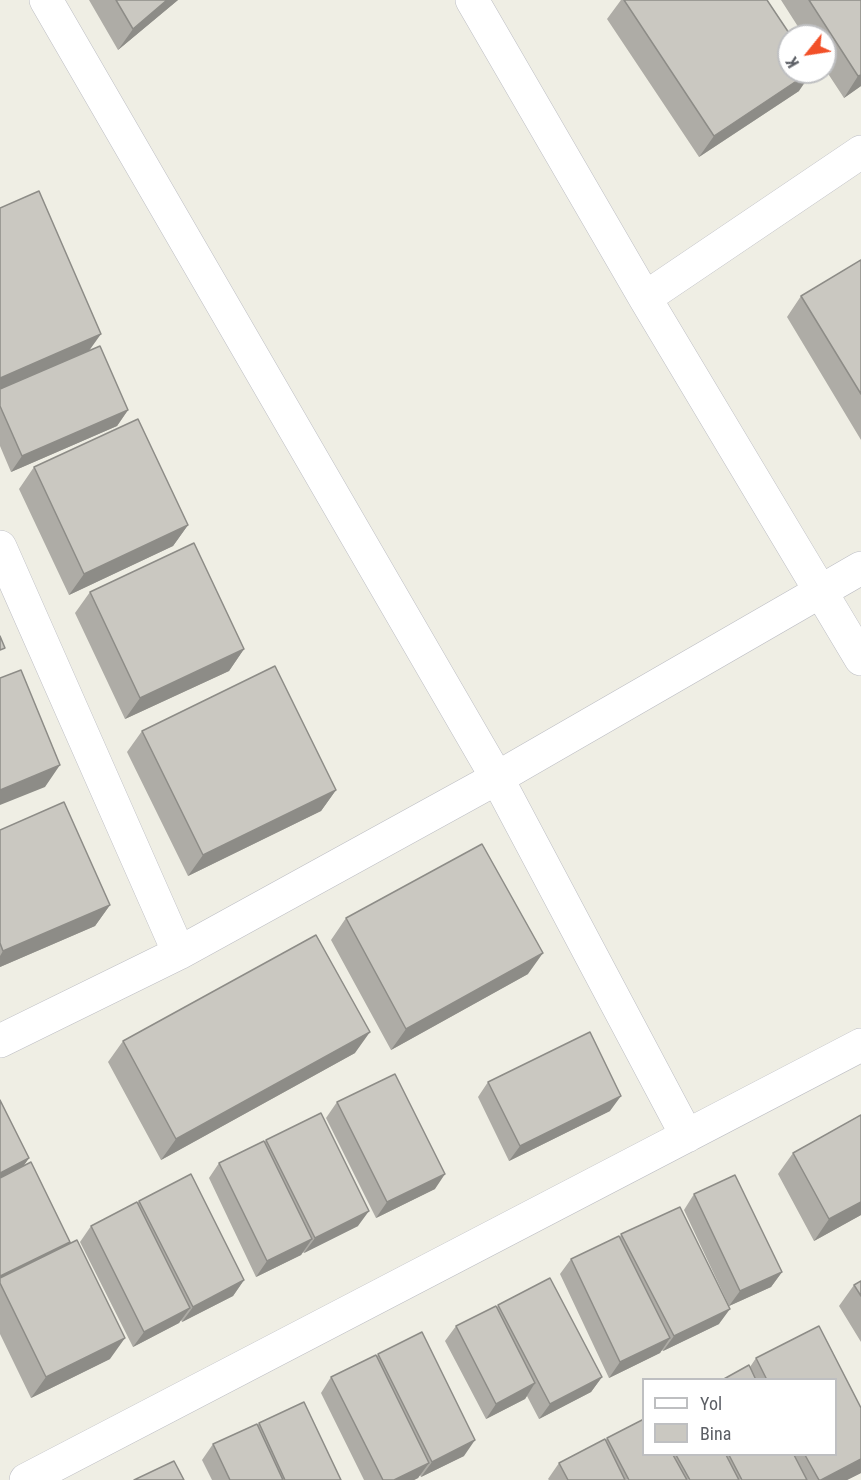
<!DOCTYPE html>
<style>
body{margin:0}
#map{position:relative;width:861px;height:1480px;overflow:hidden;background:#efeee4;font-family:"Roboto Condensed",sans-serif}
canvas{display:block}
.legend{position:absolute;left:642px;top:1378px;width:195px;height:78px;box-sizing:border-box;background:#fff;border:2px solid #bebfc1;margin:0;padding:8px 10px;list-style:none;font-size:18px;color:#5c5f65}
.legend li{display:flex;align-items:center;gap:12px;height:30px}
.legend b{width:30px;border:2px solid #bebfc1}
.north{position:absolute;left:777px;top:24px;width:60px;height:60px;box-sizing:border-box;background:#fff;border:2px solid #bebfc1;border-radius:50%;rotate:240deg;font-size:16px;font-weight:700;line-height:24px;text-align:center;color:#5c5f65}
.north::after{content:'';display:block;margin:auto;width:21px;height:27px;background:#f25028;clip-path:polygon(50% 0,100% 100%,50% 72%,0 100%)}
</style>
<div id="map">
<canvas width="861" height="1480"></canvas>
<ul class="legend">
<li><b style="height:8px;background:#fff"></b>Yol</li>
<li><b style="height:16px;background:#cac8c1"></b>Bina</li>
</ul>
<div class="north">K</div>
</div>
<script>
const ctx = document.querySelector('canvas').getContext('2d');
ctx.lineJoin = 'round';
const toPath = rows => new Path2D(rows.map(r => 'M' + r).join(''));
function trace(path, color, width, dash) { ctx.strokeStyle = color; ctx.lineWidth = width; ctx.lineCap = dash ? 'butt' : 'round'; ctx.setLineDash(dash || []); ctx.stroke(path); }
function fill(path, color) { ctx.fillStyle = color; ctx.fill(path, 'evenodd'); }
const minor = toPath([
 [46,0,497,778,687,1136],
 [472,0,645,298,861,659],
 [645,298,861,152],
 [0,547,179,953],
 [0,1041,179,953,497,778,861,568],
 [26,1480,861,1045]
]);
trace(minor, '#bcbdc3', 34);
trace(minor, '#fff', 33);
fill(toPath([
 [89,0,178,0,118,50],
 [621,0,767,0,799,91,699,157,607,19],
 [781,0,861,0,861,86,844,98,825,69,825,36,804,36],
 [0,208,128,410,117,426,11,472,0,446],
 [861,260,861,440,787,317,801,296],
 [34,467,188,525,173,546,69,595,19,489],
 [90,592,244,649,229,671,125,719,75,613],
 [142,731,336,790,321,811,188,876,127,752],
 [0,830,110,905,95,926,0,967],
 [346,918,528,974,391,1050,331,940],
 [123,1041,355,1053,161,1160,108,1062],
 [488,1082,610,1111,509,1161,478,1097],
 [0,1100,29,1158,23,1166,68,1245,110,1359,31,1398,0,1334],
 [337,1102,435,1189,376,1218,326,1118],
 [861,1115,861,1215,814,1241,778,1174,793,1153],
 [266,1140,358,1226,304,1253,303,1252,301,1255,256,1277,209,1178,219,1163,264,1143],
 [694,1194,782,1272,771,1287,729,1306,684,1210],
 [139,1201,244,1280,233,1296,182,1322,181,1320,179,1323,133,1347,80,1242,91,1226,137,1203],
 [621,1234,719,1324,663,1351,662,1350,660,1353,609,1378,560,1274,571,1259,620,1237],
 [861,1281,861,1342,839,1306,854,1285],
 [498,1305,602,1377,591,1392,539,1419,527,1396,525,1399,486,1419,445,1341,456,1326,497,1307],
 [819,1326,861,1408,861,1473,847,1480,549,1480,548,1479,559,1463,605,1439,605,1441,607,1438,644,1419,644,1455,836,1455,836,1380,722,1380,749,1365,750,1367,756,1358],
 [378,1354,464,1456,421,1477,420,1475,418,1478,414,1480,364,1480,321,1393,331,1377,377,1356],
 [259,1423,341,1480,212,1480,202,1460,213,1444,257,1426]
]), '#aeaca6');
fill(toPath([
 [167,0,178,0,118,50,133,29],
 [810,72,812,72,799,91,699,157,714,136],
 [861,75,861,86,844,98,858,76],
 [101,334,86,355,0,393,0,378],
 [128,410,117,426,11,472,22,456],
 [188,525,173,546,69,595,84,574],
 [244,649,229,671,125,719,140,698],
 [60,765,45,787,0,805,0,790],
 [336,790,321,811,188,876,203,855],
 [110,905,95,926,0,967,0,956,3,951],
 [543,953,528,974,391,1050,406,1029],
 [370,1032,355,1053,161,1160,176,1139],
 [621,1096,610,1111,509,1161,520,1146],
 [29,1158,18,1174,0,1183,0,1173],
 [445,1174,435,1189,376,1218,387,1202],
 [861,1202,861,1215,814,1241,829,1219],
 [369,1211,358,1226,304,1253,315,1238],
 [312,1239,301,1255,256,1277,267,1261],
 [70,1242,60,1257,0,1283,0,1276],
 [782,1272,771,1287,729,1306,740,1291],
 [244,1280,233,1296,182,1322,193,1307],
 [190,1308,179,1323,133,1347,144,1332],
 [730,1309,719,1324,663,1351,674,1336],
 [125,1338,110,1359,31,1398,46,1377],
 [670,1338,660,1353,609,1378,620,1362],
 [602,1377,591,1392,539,1419,550,1404],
 [535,1383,525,1399,486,1419,496,1404],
 [475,1440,464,1456,421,1477,432,1462],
 [861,1459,861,1473,847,1480,821,1480],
 [429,1463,418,1478,414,1480,394,1480]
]), '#8d8c87');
const building = toPath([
 [116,0,167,0,133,29,116,0],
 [624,0,767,0,791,36,789,36,789,72,810,72,714,136,624,0],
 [809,0,861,0,861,75,858,76,809,0],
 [39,191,101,334,0,378,0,208,39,191],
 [861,260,861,394,801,296,861,260],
 [100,346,128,410,22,456,0,406,0,389,100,346],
 [138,419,188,525,84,574,34,467,138,419],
 [194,543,244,649,140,698,90,592,194,543],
 [0,636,5,648,0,650,0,636],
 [275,666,336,790,203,855,142,731,275,666],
 [21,670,60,765,0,790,0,678,21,670],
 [64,802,110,905,3,951,0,943,0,830,64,802],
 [482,844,543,953,406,1029,346,918,482,844],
 [316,935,370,1032,176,1139,123,1041,316,935],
 [590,1032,621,1096,520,1146,488,1082,590,1032],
 [395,1074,445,1174,387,1202,337,1102,395,1074],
 [0,1100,29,1158,0,1173,0,1100],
 [321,1113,369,1211,315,1238,266,1140,321,1113],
 [861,1115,861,1202,829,1219,793,1153,861,1115],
 [264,1141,312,1239,267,1261,219,1163,264,1141],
 [31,1162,70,1242,0,1276,0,1178,31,1162],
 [191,1174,244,1280,193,1307,139,1201,191,1174],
 [735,1175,782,1272,740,1291,694,1194,735,1175],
 [137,1202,190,1308,144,1332,91,1226,137,1202],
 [680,1207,730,1309,674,1336,621,1234,680,1207],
 [619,1236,670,1338,620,1362,571,1259,619,1236],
 [77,1240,125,1338,46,1377,0,1283,0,1278,77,1240],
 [550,1278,602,1377,550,1404,498,1305,550,1278],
 [861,1281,861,1296,854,1285,861,1281],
 [496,1306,535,1383,496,1404,456,1326,496,1306],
 [819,1326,861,1408,861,1459,821,1480,819,1480,805,1455,836,1455,836,1380,767,1380,756,1358,819,1326],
 [422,1332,475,1440,432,1462,378,1354,422,1332],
 [376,1355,429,1463,394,1480,383,1480,331,1377,376,1355],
 [749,1365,756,1380,722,1380,749,1365],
 [304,1402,341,1480,285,1480,259,1423,304,1402],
 [644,1419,644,1455,673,1455,687,1480,629,1480,607,1438,644,1419],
 [257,1424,283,1480,230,1480,213,1444,257,1424],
 [605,1439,625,1480,568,1480,559,1463,605,1439],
 [676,1455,726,1455,739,1480,690,1480,676,1455],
 [729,1455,794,1455,807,1480,742,1480,729,1455],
 [174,1461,184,1480,134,1480,174,1461]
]);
fill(building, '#cac8c1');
trace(building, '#8d8c87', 1.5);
</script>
